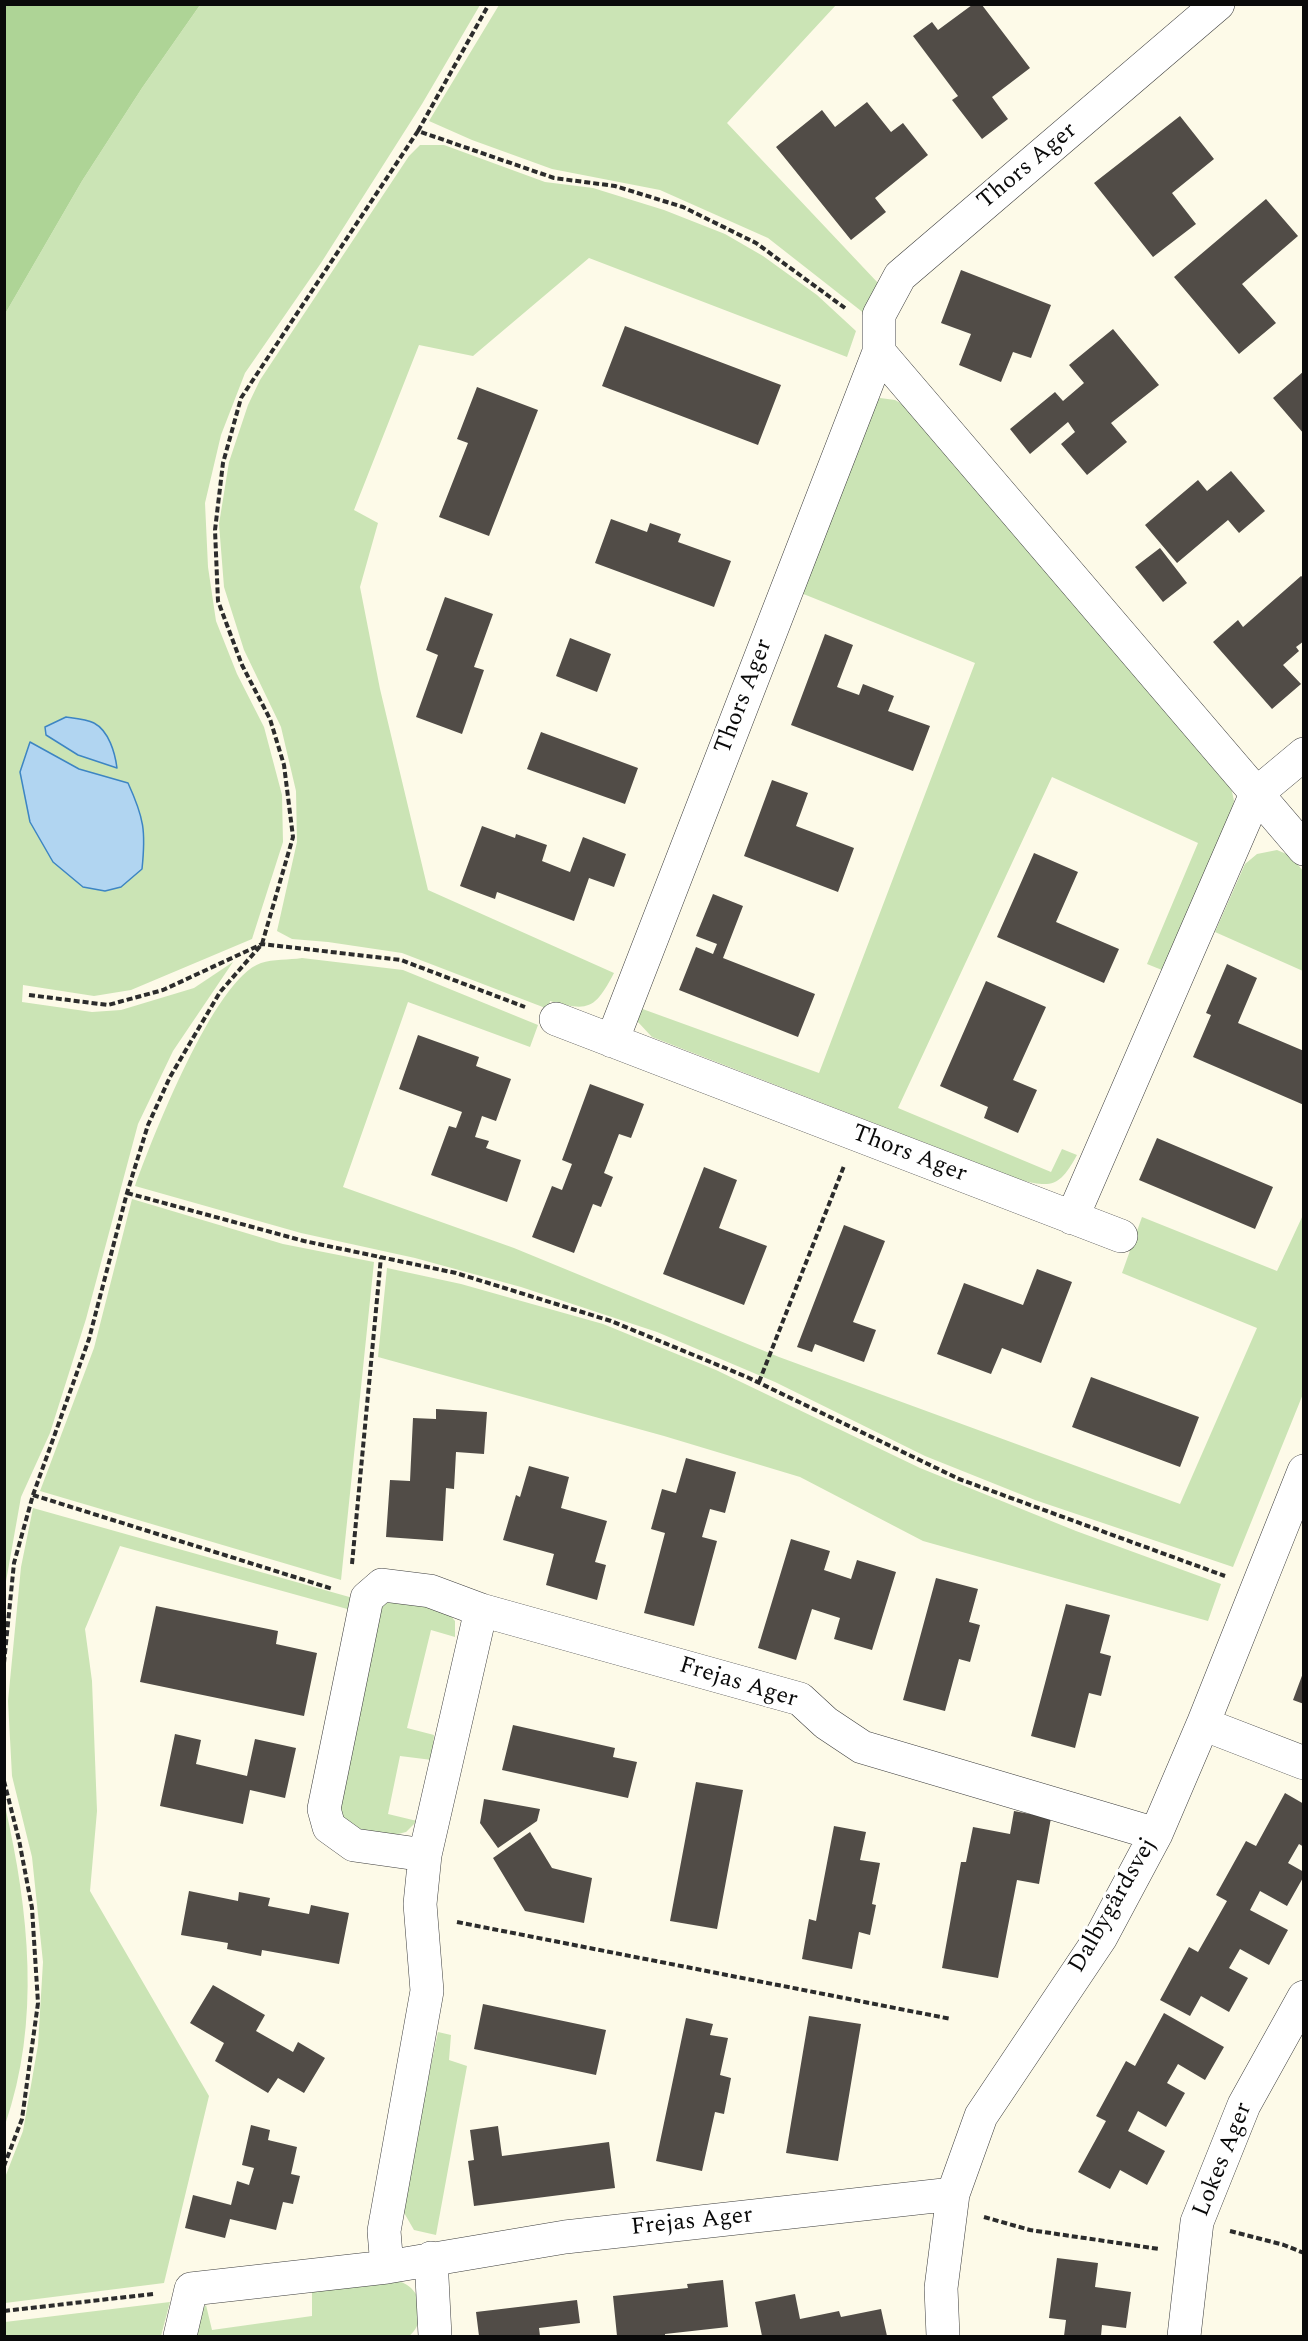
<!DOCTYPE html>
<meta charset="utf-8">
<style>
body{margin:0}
#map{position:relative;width:1308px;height:2341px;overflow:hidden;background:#fdfae8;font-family:Spectral,serif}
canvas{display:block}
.frame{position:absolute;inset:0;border:6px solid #0a0a0a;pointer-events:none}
</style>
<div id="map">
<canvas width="1308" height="2341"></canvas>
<div class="frame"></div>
</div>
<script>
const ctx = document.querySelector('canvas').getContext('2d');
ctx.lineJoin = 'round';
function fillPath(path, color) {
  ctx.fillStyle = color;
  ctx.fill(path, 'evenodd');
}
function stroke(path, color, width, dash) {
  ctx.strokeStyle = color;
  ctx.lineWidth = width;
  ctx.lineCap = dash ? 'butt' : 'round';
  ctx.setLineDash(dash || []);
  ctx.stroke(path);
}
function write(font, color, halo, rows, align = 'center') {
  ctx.font = font + ' Spectral,serif';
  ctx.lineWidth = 6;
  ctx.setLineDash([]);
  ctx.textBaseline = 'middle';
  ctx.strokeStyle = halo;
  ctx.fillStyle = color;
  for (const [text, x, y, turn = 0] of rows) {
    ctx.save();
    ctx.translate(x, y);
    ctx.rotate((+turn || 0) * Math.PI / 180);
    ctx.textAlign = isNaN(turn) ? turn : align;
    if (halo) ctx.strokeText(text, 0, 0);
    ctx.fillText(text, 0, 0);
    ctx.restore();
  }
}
fillPath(new Path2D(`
 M200,5h280l-58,99 -101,159 -76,110 -24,62 -16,68 3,64 8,54 21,53 27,53 18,68 1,47 -31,97 -121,51 -37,6 -71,-11 -1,17 70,10 29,-2 73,-22 39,-26 -60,89 -35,73 -52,195 -36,114 -29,64 -16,90v-1273l77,-133 60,-93z
 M499,5h337l-109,118 151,160 -13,31 -97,-76 -108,-48 -108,-21 -80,-29 -43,-19z
 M420,145h24l101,37 48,6 71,22 61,24 38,22 54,39 39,36 -9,26 -258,-99 -116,98 -54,-11 -65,165 24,13 -18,64 20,102 48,201 186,83c-19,36 -25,39 -64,28l-2,8 -146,-56 -74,-11 -36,-3 -15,-8 20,-89 -1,-51 -15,-64 -37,-77 -20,-63 -5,-63 10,-62 19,-57 12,-25 149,-224z
 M880,398l15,2 20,11 315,371 4,19 -4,20 -68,149 -15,-6 51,-121 -146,-66 -154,331 153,64 11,-23 15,6c-16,29 -23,34 -56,25l-369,-143 -15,-16v-14l182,66 156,-410 -179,-72 69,-183z
 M1277,850l14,6 12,15v100l-88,-39 30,-68 12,-10z
 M302,958l101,12 135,55 -8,22 -122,-45 -65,185 171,61 265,109 401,147 77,-176 -135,-55 20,-56 135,54 26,-56v179l-70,173 -198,-67 -110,-44 -150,-74 -118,-50 -136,-45 -106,-29 -114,-25 -166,-47c17,-47 79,-207 126,-223 12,-4 28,-3 41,-5z
 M132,1199l151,45 91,18 -33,318 -301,-89 54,-143z
 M387,1268l74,16 142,40 113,46 204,98 156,63 145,53 -13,37 -285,-80 -123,-64 -136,-41 -286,-79z
 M33,1508l320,90 -2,12 -231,-64 -35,83 7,52 5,130 -7,80 119,205 -45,187 -159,20 -1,-123 19,-49 15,-86 5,-83 -11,-105 -20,-81 -4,-75 13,-134z
 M402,1598l47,16 6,7v16l-24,-7 -24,98 27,7 -2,25 -32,-4 -12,58 29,7 -11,11 -24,6 -24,-7 -18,-14 -4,-21 37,-175 11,-17z
 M5,1806c24,105 36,216 0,319z
 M438,2032l13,3 -2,25 18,6 -31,169 -22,-5 -11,-19v-14z
 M389,2277c6,3 17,6 22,11 13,12 12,38 -2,48h-220l11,-24 6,-7 6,25 100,-14v-29z
 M170,2302l-9,34h-156v-14z`), '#cbe4b5');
fillPath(new Path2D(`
 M5,4l195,1 -58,83 -60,93 -77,133z`), '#aed496');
const water = new Path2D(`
 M66,717c8,1 21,2 28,6 15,8 21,30 23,45l-39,-13 -32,-20 -1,-8z
 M30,742l49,27 49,14c16,35 18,48 14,86l-21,18 -16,4 -22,-4 -30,-25 -23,-40 -10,-50z`);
fillPath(water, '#b1d5f1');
stroke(water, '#3d85c3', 1.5);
fillPath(new Path2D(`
 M972,5h10l48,63 -38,29 16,22 -26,20 -30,-39 6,-4 -45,-60 19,-14 6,8z
 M867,102l24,30 12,-9 25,32 -53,43 11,14 -35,28 -75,-93 46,-37 13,17z
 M1180,116l34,43 -42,34 24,31 -43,33 -59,-74z
 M1266,199l32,37 -56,48 34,39 -37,31 -65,-77z
 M961,270l90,35 -20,53 -18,-6 -12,30 -42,-17 12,-31 -30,-11z
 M625,326l156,59 -23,60 -156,-59z
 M1113,329l46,56 -48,38 16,19 -40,33 -26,-31 14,-12 -7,-10 -38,32 -20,-25 45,-37 8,9 21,-18 -15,-18z
 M1304,371v63l-31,-36z
 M477,387l61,23 -49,126 -50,-19 29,-74 -11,-4z
 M1231,471l34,40 -26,22 -11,-13 -51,43 -32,-38 53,-45 9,11z
 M611,519l36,13 3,-9 31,11 -3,8 53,19 -17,46 -119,-44z
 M1160,548l27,35 -24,19 -28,-35z
 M1301,576l3,2v63l-8,6 3,4 -16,14 18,19 -29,25 -59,-67 25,-22 5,7z
 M445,597l48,17 -19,53 10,3 -22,64 -46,-17 22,-62 -12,-5z
 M825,634l28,11 -16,42 22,8 4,-11 31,12 -6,15 42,15 -17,45 -122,-46z
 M570,638l41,16 -14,38 -41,-16z
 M541,732l97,36 -13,36 -98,-35z
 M772,780l36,13 -12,33 58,22 -16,44 -94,-36z
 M482,826l33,12 1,-4 31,11 -5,16 28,11 13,-35 43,17 -12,33 -25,-9 -15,43 -77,-29 -2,7 -35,-13z
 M1034,853l44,19 -22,50 63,27 -15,34 -107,-46z
 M713,894l30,12 -20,52 92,36 -17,43 -119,-47 17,-43 17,7 4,-10 -21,-8z
 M1227,964l30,14 -19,45 66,28v54l-111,-48 18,-42 -5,-2z
 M986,981l60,26 -33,73 24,10 -19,43 -34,-15 4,-11 -48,-21z
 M418,1035l61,22 -3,9 35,13 -15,42 -14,-5 -7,21 14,4 -3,7 35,12 -14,42 -76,-27 18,-49 7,2 6,-16 -63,-23z
 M590,1084l54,20 -13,34 -12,-4 -15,39 9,4 -12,30 -8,-3 -19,49 -42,-16 20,-51 10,4 10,-26 -10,-4z
 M1157,1138l116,49 -18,42 -116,-49z
 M704,1167l33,13 -18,48 48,18 -23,59 -81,-31z
 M844,1225l41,16 -32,81 23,8 -12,32 -49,-18 -3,8 -15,-5z
 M1037,1269l35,13 -31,81 -39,-15 -11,26 -54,-20 27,-71 59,22z
 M1091,1377l108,40 -19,50 -108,-40z
 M436,1409l51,3 -3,42 -28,-2 -2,37 -8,-1 -3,53 -57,-4 4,-57 20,1 3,-63 23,1z
 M686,1458l50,14 -11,41 -15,-4 -8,28 15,4 -23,85 -50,-13 21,-80 -14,-4 11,-40 14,4z
 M529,1466l40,11 -8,31 46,13 -12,41 11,3 -9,35 -51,-15 8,-31 -51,-14 13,-45 4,2z
 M791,1539l39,12 -6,19 27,9 6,-19 39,12 -24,78 -38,-11 6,-21 -28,-9 -16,51 -38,-12z
 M936,1578l42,11 -9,33 11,3 -10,37 -11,-3 -14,52 -42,-11z
 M1066,1604l44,11 -10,38 11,3 -10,40 -12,-3 -14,55 -44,-12z
 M156,1606l122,25 -2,13 41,9 -13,63 -164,-34z
 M1303,1673h1v31l-11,-4z
 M513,1725l102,23 -2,9 24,5 -9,36 -126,-28z
 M175,1734l26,6 -5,24 51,12 8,-37 41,9 -11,50 -35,-8 -7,34 -83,-18z
 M696,1782l47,8 -26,139 -47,-8z
 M1285,1793l19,11v43l-5,-3 -11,19 16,9v4l-17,30 -27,-15 -10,19 38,20 -19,35 -29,-16 -11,19 19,10 -19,34 -28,-16 -11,20 -30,-16 29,-53 9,5 29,-51 -11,-6 30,-54 10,5z
 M484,1799l56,10 -3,12 -39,27 -18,-25z
 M1014,1811l37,7 -12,66 -22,-4 -19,98 -56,-10 19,-106h5l7,-35 37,7z
 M834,1826l32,6 -6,28 20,3 -8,41 4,1 -6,30 -11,-3 -7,37 -50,-10 7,-40 7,2z
 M530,1832l22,36 40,10 -8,45 -59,-12 -32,-53z
 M189,1891l49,10 1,-9 31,6 -2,8 41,8 2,-9 38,8 -10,51 -77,-14 -1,6 -34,-7 1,-6 -47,-8z
 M213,1985l52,30 -9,16 37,21 5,-10 27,16 -21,35 -26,-15 -10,15 -53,-32 9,-18 -34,-20z
 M483,2004l123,26 -10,45 -122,-26z
 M1164,2013l60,34 -19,33 -27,-16 -11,19 18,10 -19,34 -28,-16 -10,20 37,20 -18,34 -27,-15 -10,19 -32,-17 28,-51 -10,-5 30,-55 9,5z
 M809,2016l52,8 -23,137 -52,-8z
 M686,2018l27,6 -3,11 18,3 -8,37 11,3 -7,36 -9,-2 -13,59 -46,-10z
 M251,2125l19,5 -2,10 29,7 -6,27 9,2 -7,28 -10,-2 -7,28 -46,-11 -5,19 -40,-10 8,-33 38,10 6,-24 12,4 5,-17 -12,-3z
 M498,2126l4,30 107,-14 6,46 -141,18 -6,-45 6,-1 -4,-30z
 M1057,2258l41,5 -3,24 36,5 -5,36 -24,-3 -1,11h-37l2,-16 -17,-2z
 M723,2280l5,47 -63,7v2h-48l-4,-40 75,-8 -1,-4z
 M795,2294l5,25 39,-8 2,6 40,-8 6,27h-125l-7,-34z
 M577,2300l3,23 -41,5 1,8h-61l-3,-24z`), '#514c47');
const minor = new Path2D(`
 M879,352l425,497
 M556,1019l565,217
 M612,1041l267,-689v-37l21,-39 318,-272
 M1072,1218l184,-424 48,-40
 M1203,1724l101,39
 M425,1855l-71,-10 -25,-18 -5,-18 43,-211 15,-13 48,6 51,19 319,89 26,24 36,24 294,87
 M431,2258l4,78
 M387,2267l-3,-36 43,-240 -7,-87 5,-49 56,-245
 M180,2336l11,-47 196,-22 178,-30 388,-43
 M943,2336l-2,-48 12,-94 28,-78 120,-179 55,-103 47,-110 101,-253
 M1184,2336l13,-114 47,-117 60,-108`);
stroke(minor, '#3d3d3d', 34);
stroke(new Path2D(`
 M418,131l71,-127
 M29,995l79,10 55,-15 99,-46 139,16 124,47
 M127,1193l177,48 152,32 155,48 136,56 212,102 266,97
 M759,1382l85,-216
 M33,1495l300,94
 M352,1564l29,-307
 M4,1663l10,-100 19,-68 56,-156 38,-146 21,-68 22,-48 50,-85 42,-48 31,-107 -9,-72 -14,-46 -28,-54 -24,-64 -3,-71 8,-67 18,-65 177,-267 136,47 61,8 68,21 73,36 89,65
 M4,1781l15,59 13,68 6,95 -16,116 -18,47
 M457,1922l494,97
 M984,2217l46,13 129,19
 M1230,2231l54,14 20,8
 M4,2311l149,-17`), '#2c2c2c', 4, [6, 3]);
stroke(minor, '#fff', 33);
write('24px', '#0a0a0a', '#fff', [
 ["Thors Ager",1028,167,-40],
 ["Thors Ager",745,697,-69],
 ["Thors Ager",909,1155,21],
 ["Frejas Ager",738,1684,17],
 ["Dalbygårdsvej",1114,1906,-60],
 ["Lokes Ager",1224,2160,-68],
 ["Frejas Ager",692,2223,-6]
]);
</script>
